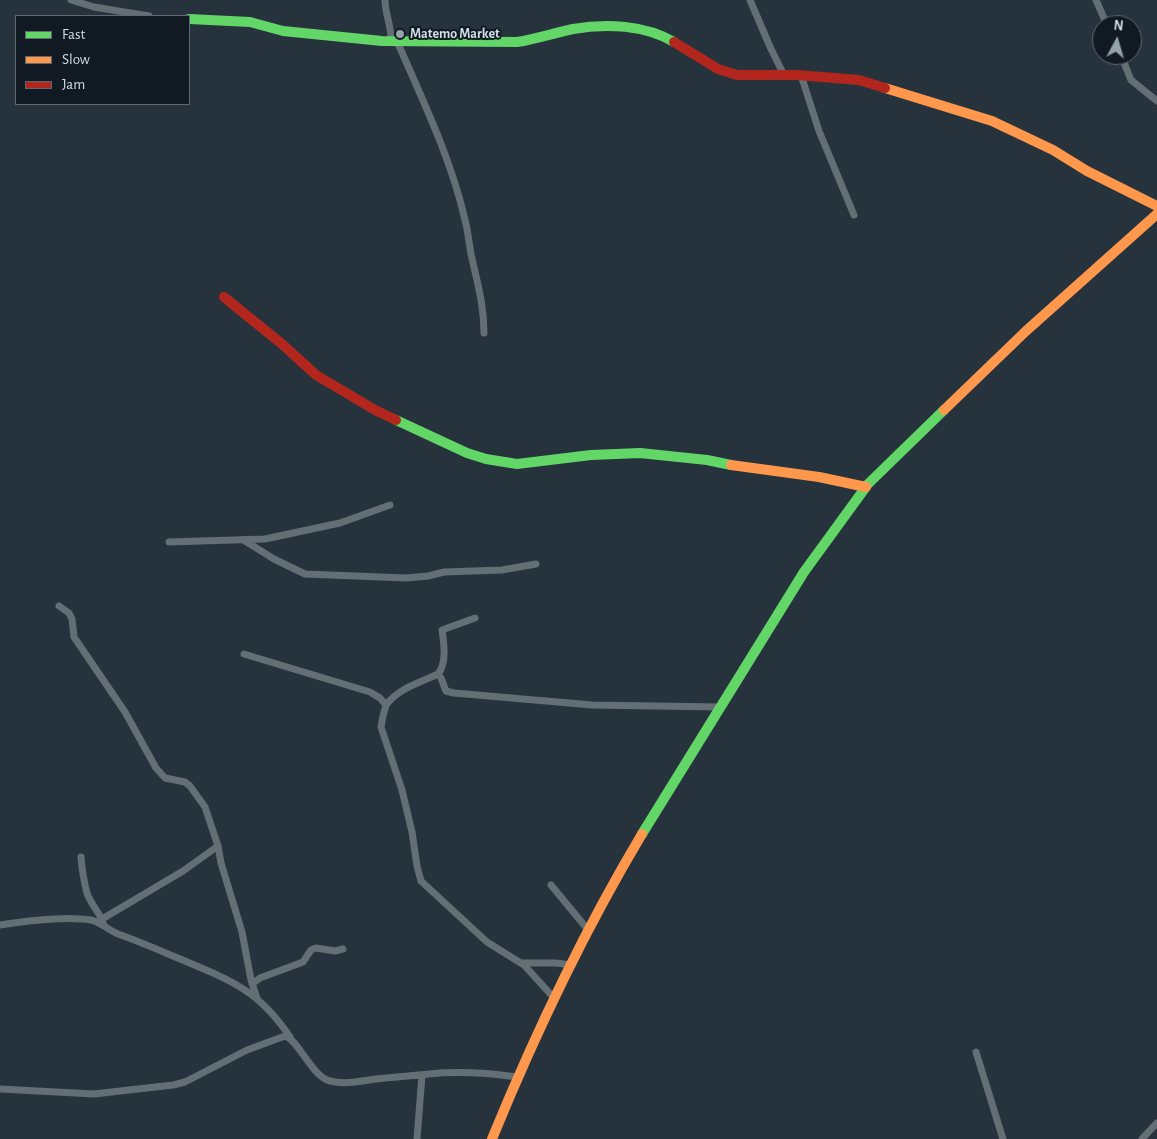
<!DOCTYPE html>
<style>
body{margin:0}
#map{position:relative;width:1157px;height:1139px;overflow:hidden;background:#26333c;font-family:"Alegreya Sans",sans-serif}
canvas{display:block}
.legend{position:absolute;left:15px;top:15px;width:175px;height:90px;box-sizing:border-box;background:#111a22;border:1px solid #5d6871;margin:0;padding:6px 9px;list-style:none;font-size:15px;color:#d0dde7}
.legend li{display:flex;align-items:center;gap:10px;height:25px}
.legend b{width:25px;border:1px solid #5d6871}
.north{position:absolute;left:1092px;top:15px;width:50px;height:50px;box-sizing:border-box;background:#111a22;border:1px solid #5d6871;border-radius:50%;rotate:6deg;font-size:14px;font-weight:700;line-height:20px;text-align:center;color:#d0dde7}
.north::after{content:'';display:block;margin:auto;width:18px;height:22px;background:#94a2ab;clip-path:polygon(50% 0,100% 100%,50% 72%,0 100%)}
</style>
<div id="map">
<canvas width="1157" height="1139"></canvas>
<ul class="legend">
<li><b style="height:6px;background:#63d668"></b>Fast</li>
<li><b style="height:6px;background:#ff974d"></b>Slow</li>
<li><b style="height:6px;background:#b3261e"></b>Jam</li>
</ul>
<div class="north">N</div>
</div>
<script>
const ctx = document.querySelector('canvas').getContext('2d');
ctx.lineJoin = 'round';
function stroke(path, color, width, dash) {
  ctx.strokeStyle = color;
  ctx.lineWidth = width;
  ctx.lineCap = dash ? 'butt' : 'round';
  ctx.setLineDash(dash || []);
  ctx.stroke(path);
}
function write(font, color, halo, rows, align = 'center') {
  ctx.font = font + ' "Alegreya Sans",sans-serif';
  ctx.lineWidth = 4;
  ctx.setLineDash([]);
  ctx.textBaseline = 'middle';
  ctx.strokeStyle = halo;
  ctx.fillStyle = color;
  for (const [text, x, y, turn = 0] of rows) {
    ctx.save();
    ctx.translate(x, y);
    ctx.rotate((+turn || 0) * Math.PI / 180);
    ctx.textAlign = isNaN(turn) ? turn : align;
    if (halo) ctx.strokeText(text, 0, 0);
    ctx.fillText(text, 0, 0);
    ctx.restore();
  }
}
stroke(new Path2D(`
 M71,0l23,7 55,9
 M385,0c0,14 7,28 6,41
 M750,0l21,49 13,26
 M1096,0l11,25
 M397,41c25,58 54,117 68,179 3,11 4,23 6,34 6,28 13,50 13,79
 M1121,55l10,25 26,21
 M801,75l18,56 35,84
 M245,541l29,18 31,15 101,4 22,-2 16,-4 58,-2 34,-6
 M169,542l96,-3 75,-16 50,-18
 M59,606l10,7 3,6 2,18 51,75 31,56 9,10 20,4 5,4 15,21 13,39 3,17 21,69 9,48 6,18
 M244,654l126,38 10,6 6,7 -3,11 -2,11 21,63 10,42 5,34 4,15 66,61 37,23 30,33
 M438,674c9,-11 6,-30 4,-44l33,-12
 M386,705c13,-17 33,-22 52,-31l3,4 5,13 8,2 138,12 128,2
 M81,857c1,13 3,25 6,36 3,10 12,19 16,29
 M551,885l38,46
 M97,922l86,-51 35,-25
 M0,925c25,-4 66,-9 91,-5 10,2 17,10 27,14 23,8 45,18 67,27 48,20 75,31 105,76
 M521,963h35l15,2
 M252,984l8,-6 43,-16 8,-12 5,-2 19,3 8,-2
 M976,1052l27,87
 M0,1089l94,5 79,-9 12,-3 62,-32 38,-14c13,3 27,41 45,45 15,4 31,0 46,-2 18,-2 35,-3 53,-5 29,-3 59,-1 88,3
 M417,1139l5,-64
 M1142,1139l15,-16`), '#646e75', 7);
stroke(new Path2D(`
 M189,19l61,3 33,9 99,10 135,1c19,-3 37,-9 56,-13 33,-6 72,-4 101,13
 M396,420l71,33 19,6 31,5 74,-9 49,-2 67,7 24,5
 M642,834l162,-262 64,-88 76,-74`), '#63d668', 10);
stroke(new Path2D(`
 M885,88l107,33 61,29 34,21 70,35
 M944,410l82,-79 131,-117
 M731,465l88,12 47,10
 M492,1139c43,-105 92,-208 150,-305`), '#ff974d', 10);
stroke(new Path2D(`
 M674,42l44,27 19,6h60l62,5 26,8
 M224,297l58,47 34,31 59,35 21,10`), '#b3261e', 10);
for (const [x, y, r, color] of [
 [400,34,5,"#94a2ab"]
]) {
  const dot = new Path2D();
  dot.arc(x, y, r, 0, 2 * Math.PI);
  ctx.fillStyle = color;
  ctx.fill(dot);
  stroke(dot, '#111a22', 2);
}
write('bold 14px', '#d0dde7', '#111a22', [
 ["Matemo Market",410,34]
], 'left');
</script>
